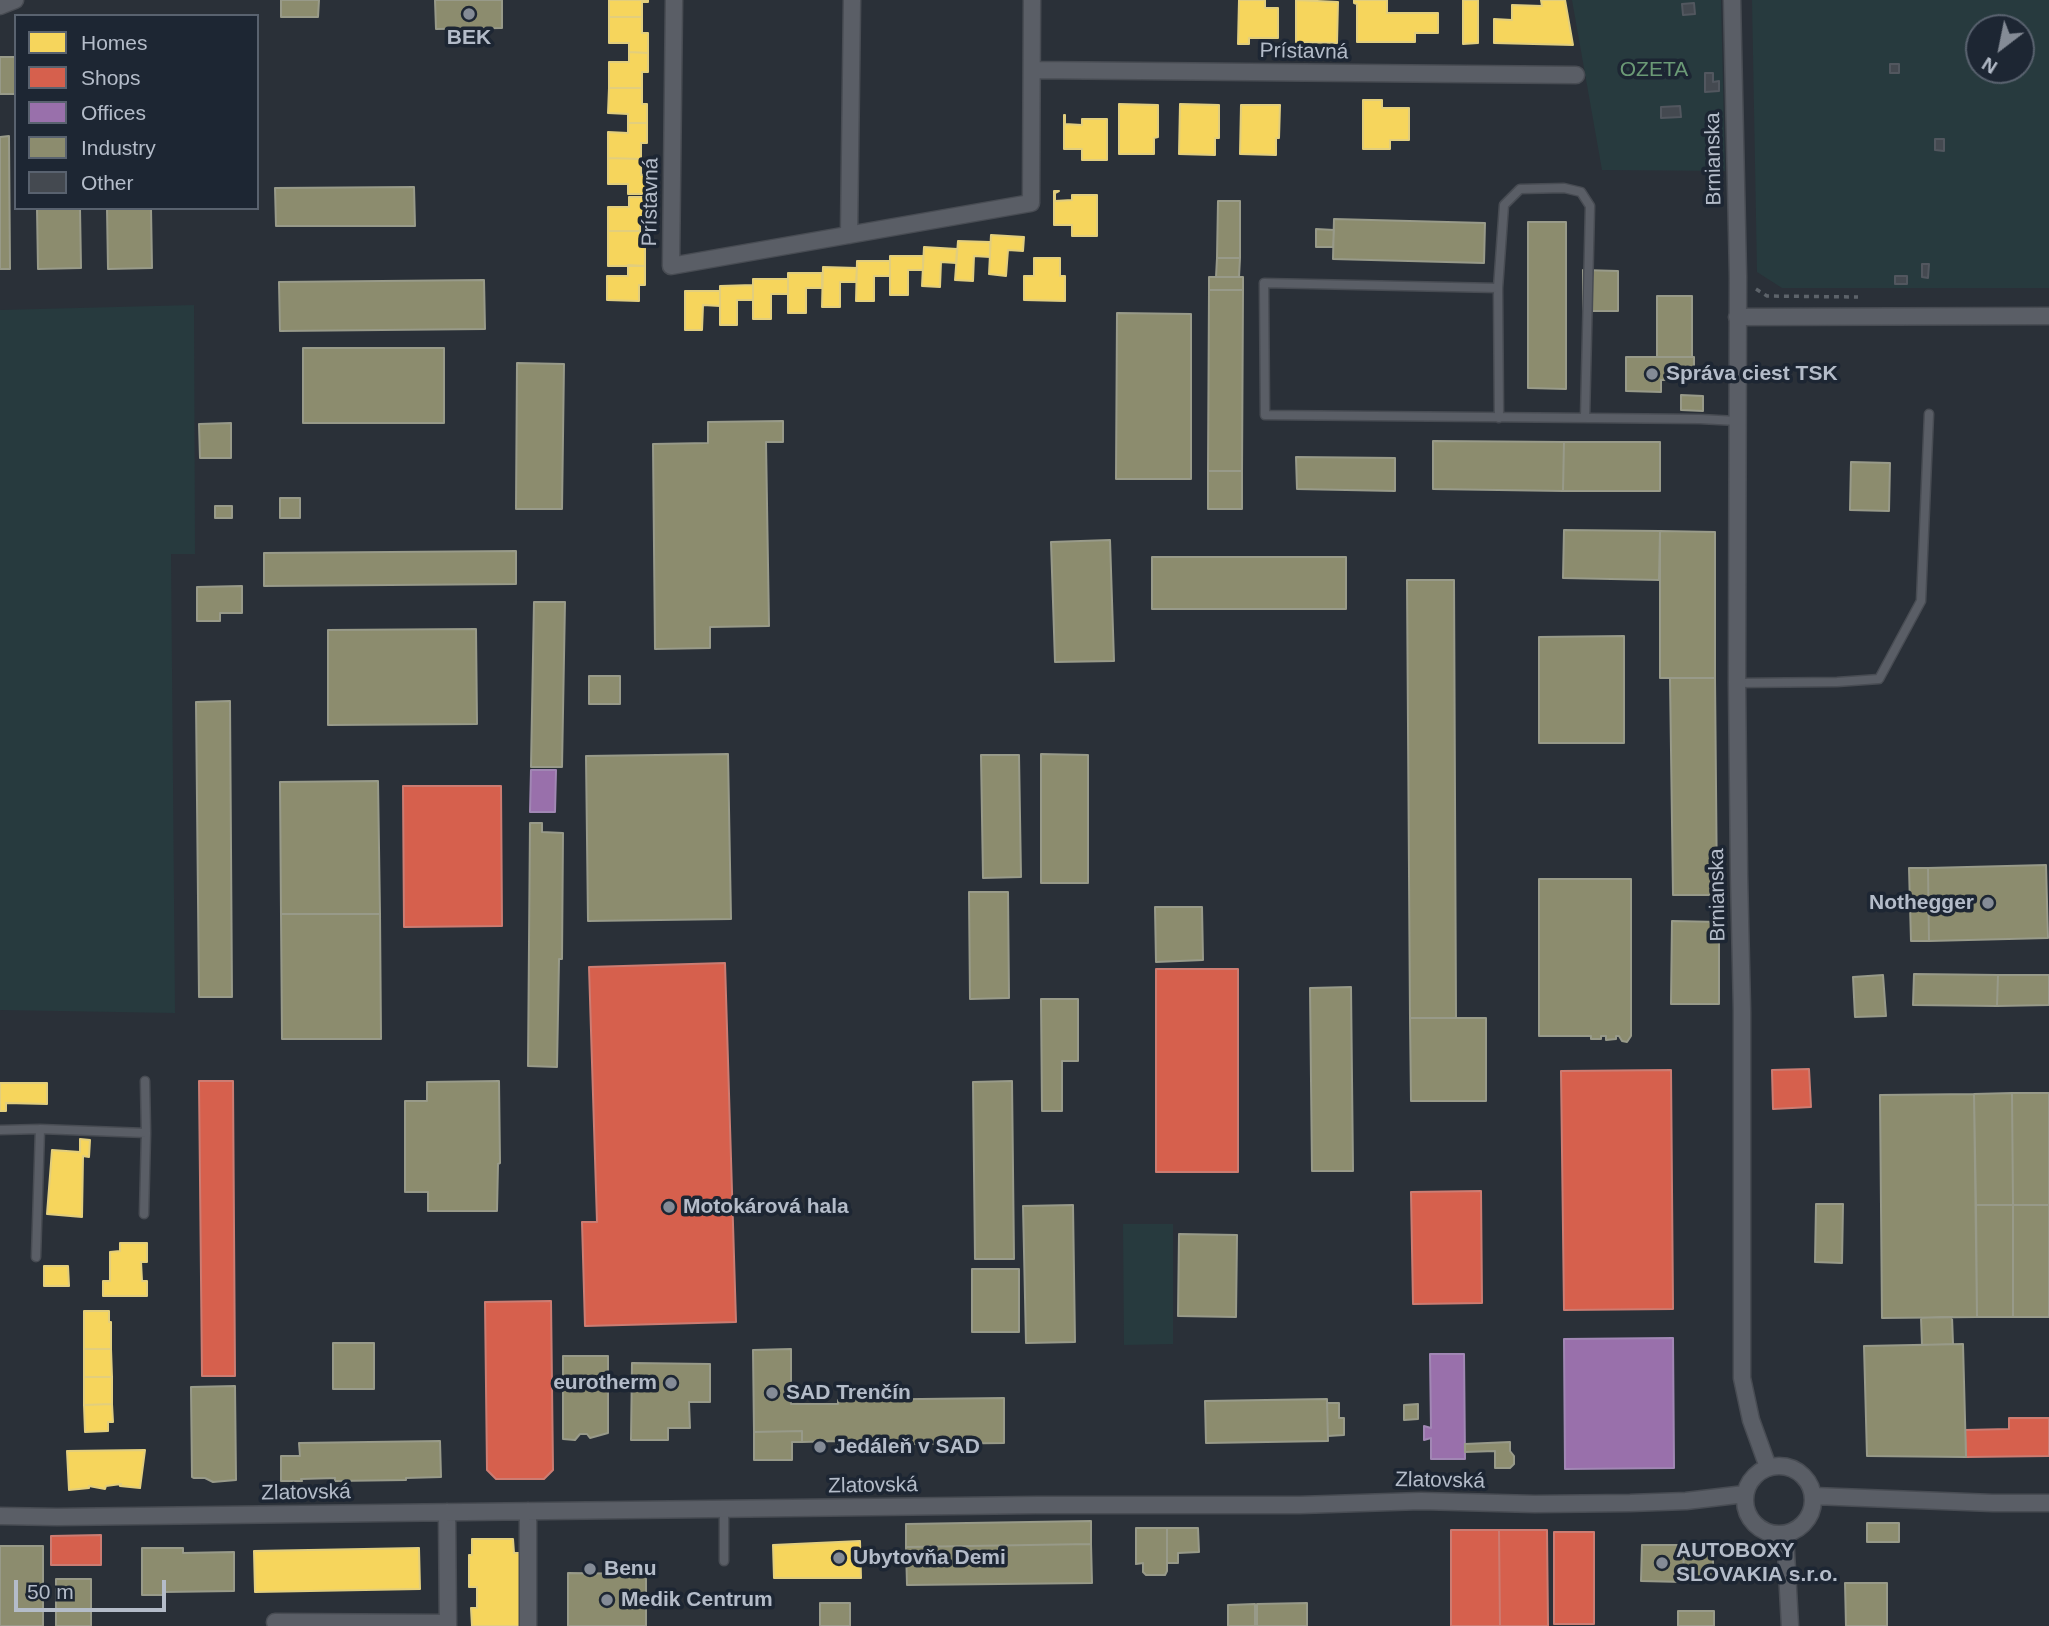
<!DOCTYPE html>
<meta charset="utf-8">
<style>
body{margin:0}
#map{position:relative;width:2049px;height:1626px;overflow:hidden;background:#2a3038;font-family:Arial,sans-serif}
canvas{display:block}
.legend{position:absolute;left:14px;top:14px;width:245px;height:196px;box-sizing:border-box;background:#1d2633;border:2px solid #59626f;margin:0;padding:9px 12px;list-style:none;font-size:21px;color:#b4bcc9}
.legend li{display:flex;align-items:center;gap:14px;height:35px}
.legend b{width:35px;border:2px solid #59626f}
.north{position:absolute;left:1965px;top:14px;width:70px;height:70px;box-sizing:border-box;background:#1d2633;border:2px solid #59626f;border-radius:50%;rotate:212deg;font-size:19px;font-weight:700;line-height:28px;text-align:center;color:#b4bcc9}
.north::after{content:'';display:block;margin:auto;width:24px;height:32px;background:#848b96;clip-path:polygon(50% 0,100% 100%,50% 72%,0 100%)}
.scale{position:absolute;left:14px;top:1580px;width:152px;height:32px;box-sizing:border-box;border:4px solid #b4bcc9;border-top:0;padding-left:9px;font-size:21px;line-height:24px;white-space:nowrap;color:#b4bcc9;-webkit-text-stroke:5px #1d2633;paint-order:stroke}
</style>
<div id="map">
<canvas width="2049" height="1626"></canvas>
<ul class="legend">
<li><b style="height:19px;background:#f6d55c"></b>Homes</li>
<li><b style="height:19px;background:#d6604d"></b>Shops</li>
<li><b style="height:19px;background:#9970ab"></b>Offices</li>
<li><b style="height:19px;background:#8c8c6e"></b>Industry</li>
<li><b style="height:19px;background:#444950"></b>Other</li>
</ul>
<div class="north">N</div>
<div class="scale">50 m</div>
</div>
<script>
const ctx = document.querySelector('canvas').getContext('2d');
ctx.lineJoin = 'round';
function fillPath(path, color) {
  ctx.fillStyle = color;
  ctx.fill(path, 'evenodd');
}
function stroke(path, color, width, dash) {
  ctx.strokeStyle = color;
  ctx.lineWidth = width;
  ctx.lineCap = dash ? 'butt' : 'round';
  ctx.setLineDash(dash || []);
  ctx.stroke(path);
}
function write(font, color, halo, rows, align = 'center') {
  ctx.font = font + ' Arial,sans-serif';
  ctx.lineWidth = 7;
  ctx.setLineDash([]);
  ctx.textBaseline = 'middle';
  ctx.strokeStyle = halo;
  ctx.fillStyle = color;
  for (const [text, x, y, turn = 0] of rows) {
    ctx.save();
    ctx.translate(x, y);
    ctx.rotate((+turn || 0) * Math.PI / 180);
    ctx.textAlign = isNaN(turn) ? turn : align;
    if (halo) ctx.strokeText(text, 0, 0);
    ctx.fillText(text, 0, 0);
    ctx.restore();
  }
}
fillPath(new Path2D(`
 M1572,0h149l4,171 -123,-1z
 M1752,0h297v288h-267l-25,-16zM1979,28h42v42h-42z
 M194,305l1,249h-24l4,459 -175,-3v-700z
 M1123,1224h50v120l-49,1z`), '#273a3e');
const homes = new Path2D(`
 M609,0h39v2h-6v15h-33z
 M1239,0h26v8h13v30h-29v6h-11z
 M1296,0l42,2 -1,41 -41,-1z
 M1354,0h33v13h51v20h-23v9h-58v-38l-3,-1z
 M1463,0h15v43l-15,1z
 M1541,0h24l8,45 -79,-2v-24l18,1v-15l30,1z
 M609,17h33v16h6v20l-19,-1v-9h-20z
 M629,52l19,1v19h-6v16h-33v-26h20z
 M609,88h33v16h5v19h-19v-9l-20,-1z
 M1363,100h19v8h27v32h-19v9h-27z
 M1119,104l39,1v32l-4,1v16h-35z
 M1180,104l39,1v33h-4v17l-36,-1z
 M1241,105h39l-1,33h-3v17l-36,-1z
 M1064,115h1v9l17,1v-6h25v41h-25v-11h-18z
 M628,123h19v20h-6v16l-33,-1v-26l20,1z
 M608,158l33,1v16l6,-1v20h-19v-10h-20z
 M1054,191h5l-4,2v8l17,-1v-5h25v41h-25v-11h-18z
 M629,197h17v19h-6v15h-32v-24h21z
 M608,231h32v16h5v19h-37z
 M991,235l33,2 -1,14 -15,-1 -2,26 -17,-2z
 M958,241l32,1v15l-16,-1 -1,25 -18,-1z
 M924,247l33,2 -1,14 -15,-1 -1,25 -18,-1z
 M890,256h33v14h-15v25h-18z
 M1034,258h26v18h5v25l-41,-1v-24h10z
 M857,261h33v15h-16v25h-18z
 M628,265l17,1v19h-6v16l-32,-1v-24h21z
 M823,267l34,1 -1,14h-16v25h-18z
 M788,273h34v15h-16v25h-18z
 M753,279h35v15h-17v25h-18z
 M753,285v15h-16v25h-17v-39z
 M685,291h35v15l-17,-1 -1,25h-17z
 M0,1083h47v21l-41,-1v8h-6z
 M80,1139l10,1 -1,17 -6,-1 -1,61 -35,-3 5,-64 28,2z
 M120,1243h27v19h-6l1,19h5v15h-44v-15h7v-29l10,-1z
 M44,1266h24l1,20h-25z
 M84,1311h25v11h2v27h-27z
 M84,1349h27l1,28h-28z
 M84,1377h28v27l-28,1z
 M112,1404l1,18h-5v9l-23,1 -1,-27z
 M145,1450l-5,38 -20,-2 1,-2 -15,2 -1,3 -16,-3v2l-20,2 -2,-39z
 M472,1539h41l1,14h6v73h-48l-1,-18h6v-21h-8v-32h3z
 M860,1541l1,37h-87l-1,-33z
 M419,1548l1,41 -165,3 -1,-41z`);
fillPath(homes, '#f6d55c');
stroke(homes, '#e2ce7d', 2);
const shops = new Path2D(`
 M403,786h98l1,140 -98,1z
 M725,963l11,359 -151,4 -3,-104h15l-8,-255z
 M1156,969h82v203h-82z
 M1809,1069l2,38 -38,2 -1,-39z
 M1671,1070l2,239 -109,1 -3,-239z
 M199,1081h34l2,295h-33z
 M1481,1191l1,112 -69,1 -2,-112z
 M551,1301l2,169 -9,9h-48l-9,-9 -2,-168z
 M2009,1418h40v38l-83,1 -1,-27 44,-1z
 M1451,1530h48l1,96h-49z
 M1499,1530h48l1,96h-48z
 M1554,1532h40v92h-40z
 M101,1535v30h-50v-29z`);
fillPath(shops, '#d6604d');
stroke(shops, '#cc7c72', 2);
const offices = new Path2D(`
 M531,770h25l-1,42h-25z
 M1673,1338l1,130 -109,1 -1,-130z
 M1430,1354h34l1,105h-34v-21l-7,2v-14l7,2z`);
fillPath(offices, '#9970ab');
stroke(offices, '#a187b4', 2);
const industry = new Path2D(`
 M281,0h38l-1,17h-37z
 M435,0h67v28l-66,1z
 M0,57h16v37h-16z
 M9,136l1,133h-10v-132z
 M414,187l1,39h-139l-1,-38z
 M1218,201h22v57h-23z
 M37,208h43l1,60 -43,1z
 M107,208h44l1,60 -44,1z
 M1334,219l151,4 -1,40 -151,-4z
 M1528,222h38v167l-38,-1z
 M1316,229l18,1 -1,17h-17z
 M1217,258h23l-1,19h-23z
 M1583,270l35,1v40h-35z
 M1209,277h34v13h-34z
 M484,280l1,49 -205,2 -1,-49z
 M1209,290h34l-1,181h-34z
 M1657,296h35v61h-35z
 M1117,313l74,1v165h-75z
 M303,348h141v75h-141z
 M1626,357h68v11h-16v12h-17v12l-35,-1z
 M517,363l47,1 -2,145h-46z
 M1681,395l22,1v15l-22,-1z
 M783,421v21h-17l3,184 -59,1v21l-55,1 -2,-205 55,-1v-21z
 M231,423v35h-31l-1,-34z
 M1433,441l131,1 -1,49 -130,-2z
 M1564,442h96v49h-97z
 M1296,457l99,1v33l-98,-2z
 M1851,462l39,1 -1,48 -39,-1z
 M1208,471h34v38h-34z
 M280,498h20v20h-20z
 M215,506h17v12h-17z
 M1564,530l96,1 -1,49 -96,-2z
 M1660,531l55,1v146h-55z
 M1110,540l4,121 -59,1 -4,-120z
 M516,551v33l-252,2v-33z
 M1152,557h194v52h-194z
 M1407,580h47l2,438h-46z
 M242,586v27h-22v8h-23v-34z
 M534,602h31l-3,165h-31z
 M476,629l1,95 -149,1v-95z
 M1624,636v107h-85v-106z
 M589,676h31v28h-31z
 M1670,678h45l2,217h-44z
 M230,701l2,296h-33l-3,-295z
 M728,754l3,165 -143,2 -2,-165z
 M1041,754l47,1v128h-47z
 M981,755h38l2,122 -38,1z
 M378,781l2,133h-99l-1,-132z
 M530,823h12v9l21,1 -1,126h-3l-2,108 -29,-1z
 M2046,865l2,73 -119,3 -1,-73z
 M1909,868h19l1,73h-18z
 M1539,879h92v157l-4,6 -5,-1 -3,-5h-3v3l-10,1v-4h-5v3h-10v-3h-52z
 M969,892h39l1,106 -39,1z
 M1155,907h47l1,53 -47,2z
 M281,914h99l1,125h-99z
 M1672,921l47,1v82h-48z
 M1914,974l84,1 -1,31 -84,-1z
 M1883,975l3,41 -31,1 -2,-40z
 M1998,975h51v30l-52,1z
 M1351,987l2,184h-41l-2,-183z
 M1041,999h37v62h-16v50h-20z
 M1410,1018h76v83h-75z
 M499,1081l1,82 -2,1 -1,47h-69v-19h-23v-91h22v-19z
 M1012,1081l2,178h-39l-2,-177z
 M2012,1093l1,112h-37l-2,-111z
 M2012,1093h37v112h-36z
 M1974,1094l3,223 -95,1 -2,-223z
 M1816,1204h27l-1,59 -27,-1z
 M1073,1205l2,137 -49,1 -3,-137z
 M1976,1205h37v112h-36z
 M2013,1205h36v112h-36z
 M1179,1234l58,1 -1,82 -58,-1z
 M972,1269h47v63h-47z
 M1952,1317l1,27 -31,1 -1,-27z
 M333,1343h41v46h-41z
 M1963,1344l3,113 -99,-1 -3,-110z
 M791,1349v55h47v-4l166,-2v45l-166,2v-4l-36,1v-11l-48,1 -1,-82z
 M563,1356h45v77l-18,5 -3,-4h-7l-5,6 -12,-1z
 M632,1363l78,1v38h-21l1,26h-22v12h-37z
 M235,1386l1,94 -23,2 -8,-4h-11l-2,-1 -1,-90z
 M1327,1399l1,42 -122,2 -1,-42z
 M1327,1403h12v15h5v17l-16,1z
 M1418,1404v15l-14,1v-15z
 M802,1431v11h-10v18h-38v-28z
 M440,1441l1,36 -35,1v2l-71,1v-3l-34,1 1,2h-21v-25h19l-1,-13z
 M1510,1442v9l4,5v8l-4,4h-15v-17l-30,1v-8z
 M1091,1521v23l-185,3v-23z
 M1867,1523h32v19h-32z
 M1136,1528h31v43l-2,4h-19l-3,-3v-9l-7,1z
 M1167,1528h31l1,24 -21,1v10h-11z
 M1091,1544l1,39 -185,2 -1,-38z
 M1642,1545h42l-1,37 -42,-1z
 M1684,1545h29v37h-30z
 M0,1546h43v80h-43z
 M142,1548h41v5l51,-1v39l-70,1v3h-22z
 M568,1573l78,1v52h-78z
 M56,1579h35v47h-35z
 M1845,1583h42v43h-41z
 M820,1603h30v23h-30z
 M1307,1603v23h-50v-22z
 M1255,1604v22h-27v-21z
 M1678,1611h36v15h-36z`);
fillPath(industry, '#8c8c6e');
stroke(industry, '#989a89', 2);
const building = new Path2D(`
 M1694,3l1,11 -12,1 -1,-11z
 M1890,64h9v9h-9z
 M1705,73h8v9l6,-1v10l-14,1z
 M1680,106l1,11 -20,1v-11z
 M1935,139h9v12l-9,-1z
 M1922,264h7l-1,14 -6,-1z
 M1895,276h12v8h-12z`);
fillPath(building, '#444950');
stroke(building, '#52575f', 2);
const service = new Path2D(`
 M1498,288l6,-83 16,-16 44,-1 17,4 9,14 -5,212
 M1499,418l-1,-130 -234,-5 1,132 435,4 37,2
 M1737,683l100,-1 42,-3 42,-78 8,-187
 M40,1129l106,4 -1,-52
 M0,1130l40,-1 -4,128
 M144,1214l2,-81
 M724,1509v52`);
const minor = new Path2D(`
 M674,0l-3,266 360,-63 1,-203
 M1732,0l6,276 -1,407 2,192 3,136v367l9,42 17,47
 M0,6l15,-6
 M1032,70l544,5
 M849,235l3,-235
 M1737,317l312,-1
 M1745 1500a34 34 0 1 1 68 0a34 34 0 1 1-68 0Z
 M1814,1496l179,7h56
 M447,1512l1,114
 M0,1516l57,1 979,-12h264l121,-4 114,3 95,-1 56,-2 59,-7
 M1785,1534l5,92
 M275,1622l173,1
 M528,1626v-115`);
stroke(service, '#484c53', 11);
stroke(minor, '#484c53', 19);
stroke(new Path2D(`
 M1756,289l11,7 91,1`), '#5d636a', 3.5, [5, 5]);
stroke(service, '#5a5e66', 8);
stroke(minor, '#5a5e66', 16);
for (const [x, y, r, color] of [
 [469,14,7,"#848b96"],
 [1652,374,7,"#848b96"],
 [1988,903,7,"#848b96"],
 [669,1207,7,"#848b96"],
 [671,1383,7,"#848b96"],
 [772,1393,7,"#848b96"],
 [820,1447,7,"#848b96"],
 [839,1558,7,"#848b96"],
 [1662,1563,7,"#848b96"],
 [590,1569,7,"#848b96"],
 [607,1600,7,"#848b96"]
]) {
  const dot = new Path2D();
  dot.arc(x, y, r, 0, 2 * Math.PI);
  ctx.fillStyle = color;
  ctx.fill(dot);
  stroke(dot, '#1d2633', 2.5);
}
write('bold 21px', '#b4bcc9', '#1d2633', [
 ["BEK",469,38,"center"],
 ["Správa ciest TSK",1666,374],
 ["Nothegger",1974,903,"right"],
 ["Motokárová hala",683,1207],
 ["eurotherm",657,1383,"right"],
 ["SAD Trenčín",786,1393],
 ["Jedáleň v SAD",834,1447],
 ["AUTOBOXY",1676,1551],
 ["SLOVAKIA s.r.o.",1676,1575],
 ["Ubytovňa Demi",853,1558],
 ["Benu",604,1569],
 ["Medik Centrum",621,1600]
], 'left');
write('21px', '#b4bcc9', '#1d2633', [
 ["Prístavná",1304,52,1],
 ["Brnianska",1714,159,-91],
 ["Prístavná",651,202,-89],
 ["Brnianska",1718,895,-91],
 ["Zlatovská",1440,1481,1],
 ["Zlatovská",873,1486,-1],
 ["Zlatovská",306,1493,-1]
]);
write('21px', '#6b9a76', '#1d2633', [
 ["OZETA",1654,70]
]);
</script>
